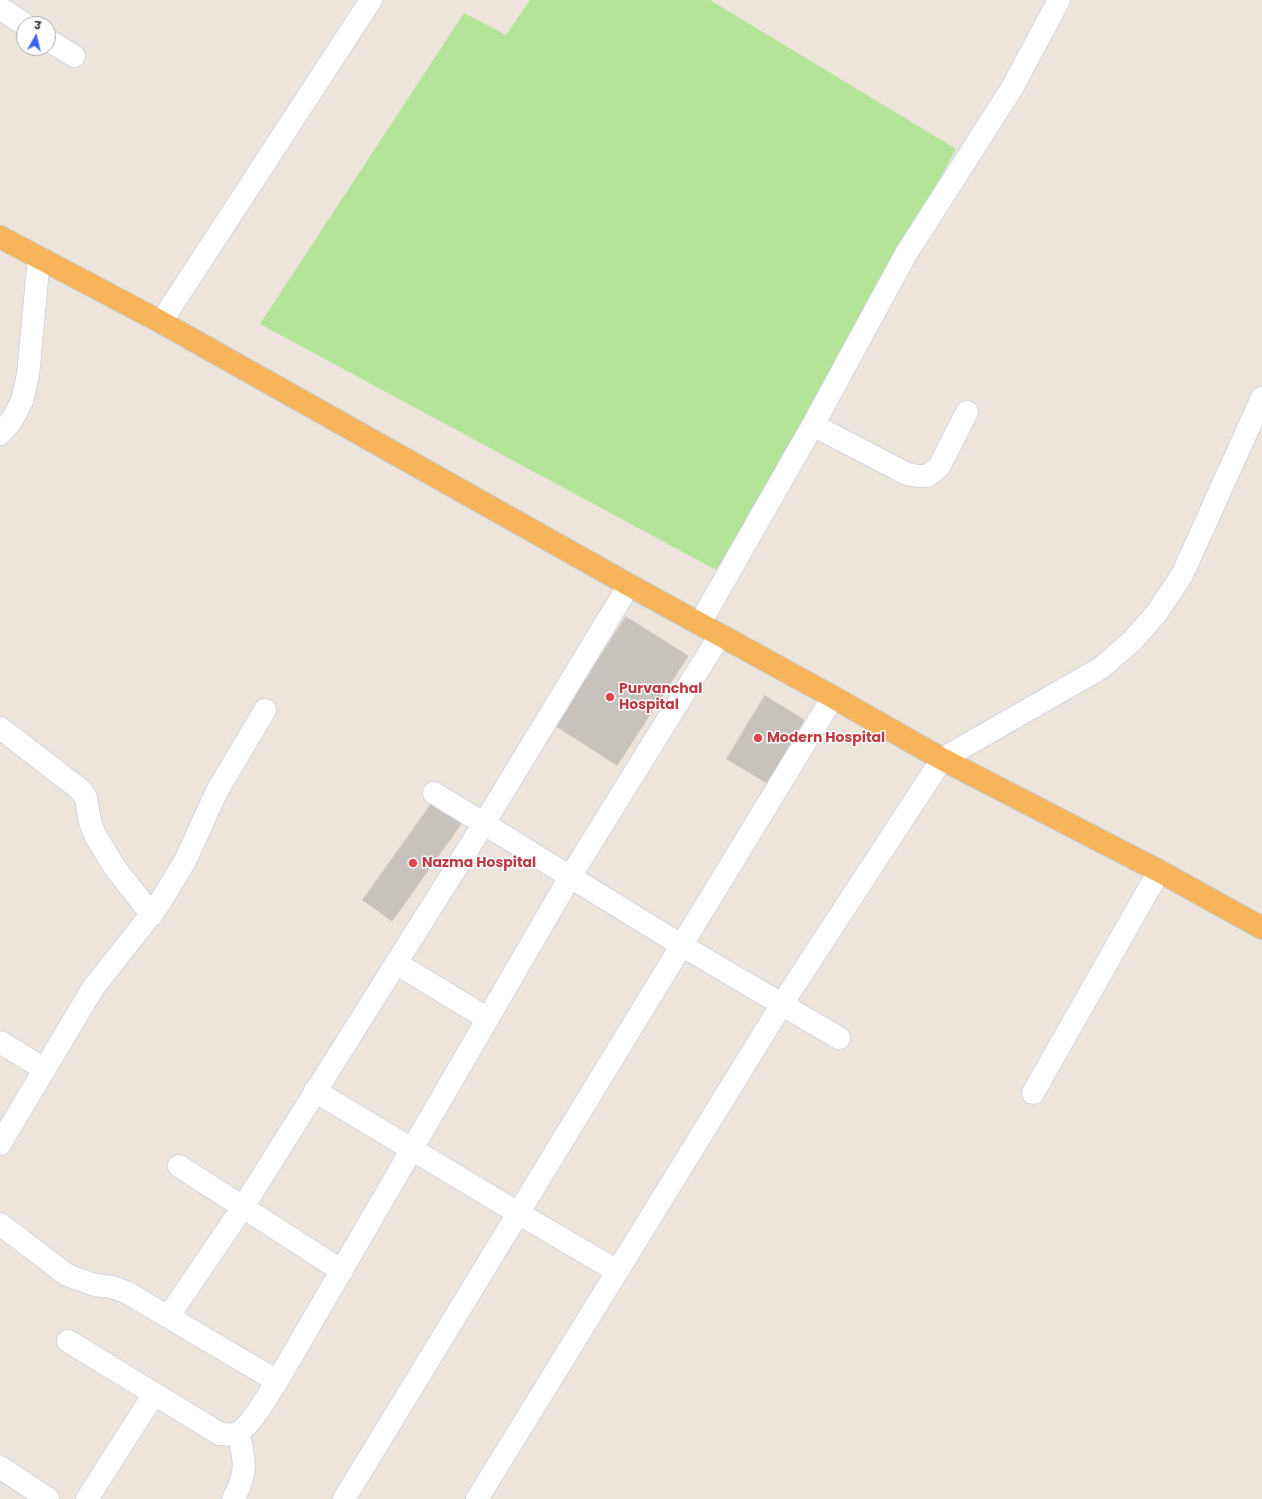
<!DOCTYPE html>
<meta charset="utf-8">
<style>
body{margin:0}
#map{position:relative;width:1262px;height:1499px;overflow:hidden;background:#ede5dc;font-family:Poppins,"Noto Sans Devanagari",sans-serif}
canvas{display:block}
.north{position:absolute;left:16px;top:16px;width:40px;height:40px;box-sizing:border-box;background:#fff;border:1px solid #aaa;border-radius:50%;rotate:8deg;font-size:11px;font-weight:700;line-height:16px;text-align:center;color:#2a2a2a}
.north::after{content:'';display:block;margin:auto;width:14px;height:18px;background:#3a62fc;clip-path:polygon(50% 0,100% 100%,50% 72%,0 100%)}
</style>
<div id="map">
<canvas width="1262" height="1499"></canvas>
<div class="north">उ</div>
</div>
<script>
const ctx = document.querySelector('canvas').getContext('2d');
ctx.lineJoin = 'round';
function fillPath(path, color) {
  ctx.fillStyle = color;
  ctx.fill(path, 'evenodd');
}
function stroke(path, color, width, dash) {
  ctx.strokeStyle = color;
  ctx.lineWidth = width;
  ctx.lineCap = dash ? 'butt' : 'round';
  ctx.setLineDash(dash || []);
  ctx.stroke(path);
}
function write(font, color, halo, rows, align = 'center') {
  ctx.font = font + ' Poppins,sans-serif';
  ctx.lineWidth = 3;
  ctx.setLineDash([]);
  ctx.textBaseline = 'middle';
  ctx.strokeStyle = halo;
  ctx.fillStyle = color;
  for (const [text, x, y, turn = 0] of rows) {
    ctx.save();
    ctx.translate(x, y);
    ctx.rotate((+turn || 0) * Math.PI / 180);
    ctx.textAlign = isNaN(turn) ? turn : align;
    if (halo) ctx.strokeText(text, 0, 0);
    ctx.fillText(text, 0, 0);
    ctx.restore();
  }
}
fillPath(new Path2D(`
 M530,0h180l246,149 -227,428 -469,-253 204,-311 42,22z`), '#b3e498');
const building = new Path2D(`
 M626,617l62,39 -71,109 -61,-39z
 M765,696l39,24 -37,63 -40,-24z
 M436,798l29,20 -73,103 -29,-21z`);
fillPath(building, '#c8c2bc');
stroke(building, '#c8c1b6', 1);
const minor = new Path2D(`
 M0,8l24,16
 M48,40l26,16
 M161,322l210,-322
 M813,425l94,49 11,2h9l12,-9 28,-55
 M0,434l12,-14 10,-19 6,-26 11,-117
 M700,623l113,-198 93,-171 106,-166 47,-88
 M0,728l82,63 4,7 4,24 5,13 20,33 37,47
 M434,793l247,152 158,93
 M396,963l92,56
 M0,1042l44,27
 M315,1091l203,122 99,58
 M1033,1093l126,-222
 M0,1144l93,-156 64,-81 28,-46 32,-70 48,-81
 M179,1166l163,105
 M0,1224l67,51 28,10 17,2 14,5 151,89
 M168,1317l75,-110 240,-382 146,-240
 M68,1341l152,93c6,0 13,2 18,-1 12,-6 36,-47 44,-60l288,-496 150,-242
 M0,1467l48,32
 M87,1499l67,-105
 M233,1499c15,-26 12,-39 5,-66
 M344,1499l489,-802
 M477,1499l305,-495 160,-245 159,-91 31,-27 24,-27 26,-39 80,-177`);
const trunk = new Path2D(`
 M0,237l161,85 468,263 204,112 109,62 217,112 103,57`);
stroke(minor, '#d1d5e3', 24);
stroke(trunk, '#c8c8c8', 24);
stroke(minor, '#fff', 22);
stroke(trunk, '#f8b458', 22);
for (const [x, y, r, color] of [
 [610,697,5,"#e0444e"],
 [758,738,5,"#e0444e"],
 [413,863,5,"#e0444e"]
]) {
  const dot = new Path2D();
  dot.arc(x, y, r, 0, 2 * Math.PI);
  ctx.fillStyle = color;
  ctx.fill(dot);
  stroke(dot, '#fff', 1.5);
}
write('bold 14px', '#be3a42', '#fff', [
 ["Purvanchal",619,689],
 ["Hospital",619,705],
 ["Modern Hospital",767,738],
 ["Nazma Hospital",422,863]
], 'left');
</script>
